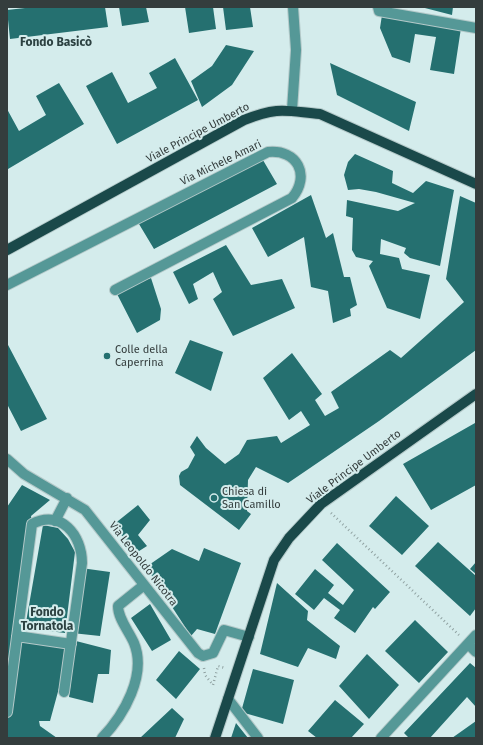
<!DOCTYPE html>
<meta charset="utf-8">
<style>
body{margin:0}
#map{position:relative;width:483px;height:745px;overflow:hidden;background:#d4ecec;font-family:"Fira Sans",sans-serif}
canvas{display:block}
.frame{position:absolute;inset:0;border:8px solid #343d3d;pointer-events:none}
</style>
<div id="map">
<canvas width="483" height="745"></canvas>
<div class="frame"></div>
</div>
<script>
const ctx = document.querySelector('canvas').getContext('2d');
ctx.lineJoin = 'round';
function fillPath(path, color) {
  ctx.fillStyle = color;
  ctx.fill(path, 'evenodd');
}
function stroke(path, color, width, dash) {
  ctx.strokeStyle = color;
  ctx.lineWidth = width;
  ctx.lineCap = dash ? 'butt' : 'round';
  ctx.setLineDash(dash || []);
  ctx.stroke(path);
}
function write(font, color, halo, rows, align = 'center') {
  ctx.font = font + ' "Fira Sans",sans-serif';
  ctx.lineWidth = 4;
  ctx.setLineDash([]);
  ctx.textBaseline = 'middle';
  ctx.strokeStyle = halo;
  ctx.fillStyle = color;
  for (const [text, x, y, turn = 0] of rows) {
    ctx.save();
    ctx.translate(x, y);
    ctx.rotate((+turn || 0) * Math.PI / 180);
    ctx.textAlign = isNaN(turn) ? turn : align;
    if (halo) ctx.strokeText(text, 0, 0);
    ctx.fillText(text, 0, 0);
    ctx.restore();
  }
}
fillPath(new Path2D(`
 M34,7h71l3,20 -98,12 -3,-29z
 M119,7h27l3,15 -27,4z
 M185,7h28l3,22 -27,4z
 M223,7h27l3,20 -27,3z
 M421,7h32l-1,8z
 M382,15l79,13 -7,46 -24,-4 6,-33 -21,-3 -5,29 -18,-6 -12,-29z
 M226,45l28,6 -22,34 -30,22 -11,-26 21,-15z
 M175,58l23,42 -81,44 -31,-58 26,-14 16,31 29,-15 -8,-15z
 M330,63l86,39 -7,29 -72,-36z
 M59,83l25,41 -76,45 -1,-60 12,22 27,-16 -10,-19z
 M355,154l38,17 -1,12 21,10 13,-12 28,9 -14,76 -30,-8 -6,-5 2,-5 -25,-9 -1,15 19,4 3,11 28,6 -10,44 -33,-11 -18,-42 4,-5 -17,-4 -4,-7 1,-32 -7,-2 1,-16 51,11 17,-8 -39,-11 -17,-3 -11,1 -4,-15 4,-13z
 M260,155l17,29 -123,65 -18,-30z
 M311,195l15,43 7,-5 11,44h6l7,28 -7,4 1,7 -18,7 -5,-32 -17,-4 -7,-50 -36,20 -16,-29z
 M460,196l16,7v147l-97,71 -91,62 -32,-16 -8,13 -1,31 4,3 -12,16 -59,-45 -1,-9 2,-4 7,-4 7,-13 -5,-8 7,-11 9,12 19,16 14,-10 8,-14 30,-4 4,7 29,-18 -9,-14 -12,9 -26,-42 29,-25 30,41 -7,6 10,16 14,-8 -8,-16 59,-42 11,8 63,-56 -18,-23z
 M226,245l25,40 31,-6 13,29 -62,28 -20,-37 9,-7 -9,-20 -20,12 5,15 -9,5 -16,-32z
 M151,278l10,31 -1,11 -23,13 -22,-43z
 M190,340l33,12 -12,39 -36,-18z
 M7,343l40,76 -26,12 -14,-27z
 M475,423l1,62 -45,25 -28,-46z
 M22,485l28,15 -19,16 1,8 -15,112 54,8 -21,77h-11l1,5 17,12h-50v-231z
 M396,496l33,30 -27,29 -33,-29z
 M138,505l12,15 -12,15 9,11 -11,7 -23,-28z
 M43,525l15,3 10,11 7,13 -10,81 -40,-5z
 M438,542l38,34v32l-6,8 -55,-50z
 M337,543l53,49 -15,17 -2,-2 -18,26 -21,-15 6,-8 -16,-12 -10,12 -19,-16 20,-25 19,16 -6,8 15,12 11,-15 -32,-30z
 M204,548l37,15 -26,71 -18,-5 -6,7 -45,-69 26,-18 27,12z
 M476,562v12l-6,-5z
 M81,568l29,4 -10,64 -28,-3z
 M277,583l31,28 -1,9 33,26 -4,13 -28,-11 -10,19 -38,-13z
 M150,604l21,36 -19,11 -21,-33z
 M415,620l33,32 -29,31 -34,-32z
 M76,641l35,9 -2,24h-11l-5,29 -24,-6z
 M179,651l21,18 -24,30 -20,-19z
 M367,654l32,31 -30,34 -30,-33z
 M470,663l6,5v39l-9,-10 -37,41h-21l-5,-5z
 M253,669l41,11 -11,44 -42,-12z
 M335,700l29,24 -13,14h-34l-9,-7z
 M172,708l12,11 -9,19h-35z
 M476,721v17h-24z
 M236,723l12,15h-17z`), '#257070');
const minor = new Path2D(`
 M378,7l1,4 97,17
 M292,110l4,-60 -3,-43
 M7,285l261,-133c29,-3 43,23 24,46l-177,92
 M7,459l17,15 61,36 113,143 5,3 10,-3 11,-23 25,7
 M55,521l12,-23
 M17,636l54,8
 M468,644l8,8
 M228,699l30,39
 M7,712l25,-188c29,-15 50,11 50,39l-18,129
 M102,738c22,-23 45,-63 32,-95 -5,-12 -16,-24 -16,-37l26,-21
 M381,738l95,-103`);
const major = new Path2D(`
 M7,250l237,-130c35,-14 42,-9 76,-6l156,70
 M215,738l59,-178 15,-22 32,-34 155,-110`);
stroke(minor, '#b4c9c9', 12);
stroke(major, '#b4c9c9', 12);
stroke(new Path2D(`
 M331,513l128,122
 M204,668l1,7 8,10 5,-19 7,2`), '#90a2a2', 2.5, [1, 3]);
stroke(minor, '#559897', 10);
stroke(major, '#1a494a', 10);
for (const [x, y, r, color] of [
 [107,356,4,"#236f6f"],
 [214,498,4,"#236f6f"]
]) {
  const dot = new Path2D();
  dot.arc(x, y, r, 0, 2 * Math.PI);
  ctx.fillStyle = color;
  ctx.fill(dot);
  stroke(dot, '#d4ecec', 1.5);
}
write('11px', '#343d3d', '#d4ecec', [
 ["Viale Principe Umberto",198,133,-28],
 ["Via Michele Amari",221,163,-26],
 ["Viale Principe Umberto",354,467,-37],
 ["Via Leopoldo Nicotra",143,564,52]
]);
write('11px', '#343d3d', '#d4ecec', [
 ["Colle della",115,350],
 ["Caperrina",115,363],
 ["Chiesa di",222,492],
 ["San Camillo",222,505]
], 'left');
write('bold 12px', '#2c4141', '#d4ecec', [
 ["Fondo Basicò",56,43],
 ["Fondo",47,613],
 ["Tornatola",47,627]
]);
</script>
